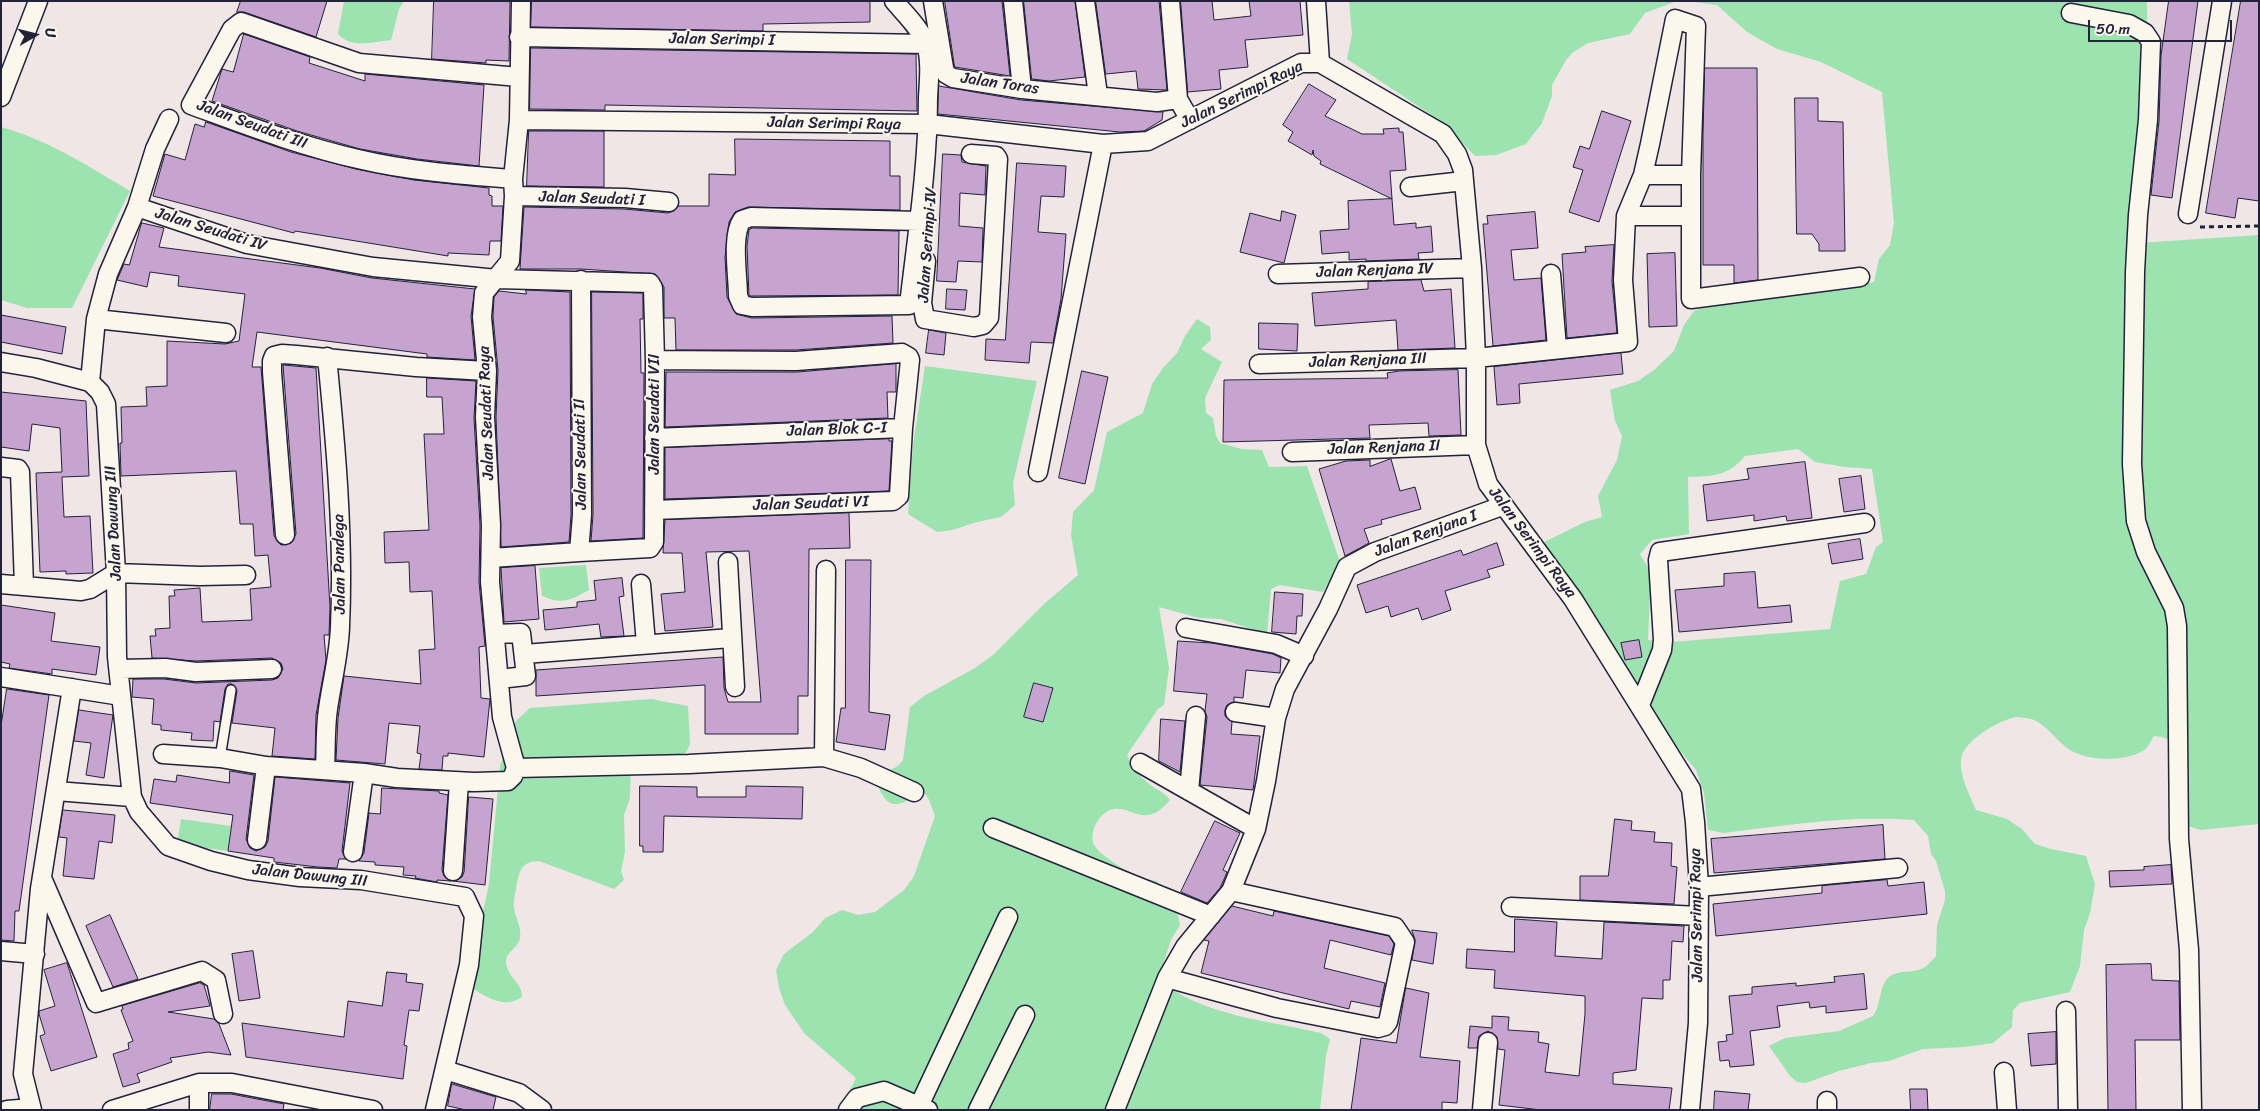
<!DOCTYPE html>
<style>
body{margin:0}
#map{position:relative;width:2260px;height:1111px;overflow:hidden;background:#f0e6e6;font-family:Sriracha,sans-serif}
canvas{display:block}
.frame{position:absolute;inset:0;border:2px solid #22223b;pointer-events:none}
.north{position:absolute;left:10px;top:10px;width:50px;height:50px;-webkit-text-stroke:4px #fbf7ec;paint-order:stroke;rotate:82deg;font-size:14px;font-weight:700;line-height:20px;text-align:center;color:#22223b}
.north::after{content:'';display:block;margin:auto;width:18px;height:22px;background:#22223b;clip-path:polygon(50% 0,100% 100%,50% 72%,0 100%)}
.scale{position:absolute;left:2088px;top:20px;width:144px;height:22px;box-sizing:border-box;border:2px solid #22223b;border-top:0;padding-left:6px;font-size:15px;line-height:18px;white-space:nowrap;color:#22223b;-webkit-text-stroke:4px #fbf7ec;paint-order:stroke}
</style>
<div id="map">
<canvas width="2260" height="1111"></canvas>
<div class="frame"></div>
<div class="north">U</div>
<div class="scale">50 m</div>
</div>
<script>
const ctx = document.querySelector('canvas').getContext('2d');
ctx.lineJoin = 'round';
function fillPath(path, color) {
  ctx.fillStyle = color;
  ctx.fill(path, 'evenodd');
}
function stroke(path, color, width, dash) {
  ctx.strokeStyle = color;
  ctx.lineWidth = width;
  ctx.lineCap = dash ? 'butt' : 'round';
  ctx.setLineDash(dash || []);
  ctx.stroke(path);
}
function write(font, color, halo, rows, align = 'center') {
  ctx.font = font + ' Sriracha,sans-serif';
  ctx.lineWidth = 4;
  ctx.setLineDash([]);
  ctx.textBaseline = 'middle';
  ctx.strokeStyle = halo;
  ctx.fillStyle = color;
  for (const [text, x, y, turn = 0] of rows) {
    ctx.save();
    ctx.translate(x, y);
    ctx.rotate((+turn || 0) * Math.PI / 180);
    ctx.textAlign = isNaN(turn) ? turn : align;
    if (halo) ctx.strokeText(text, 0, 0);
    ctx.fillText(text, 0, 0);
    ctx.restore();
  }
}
fillPath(new Path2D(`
 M344,1h60l-5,8 -8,31c-19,2 -39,9 -53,-6z
 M1349,1h328l-32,12 -15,21 -42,9 -16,10 -6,7 -14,25v11l-10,27 -16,21 -30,11 -21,1 -33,-34 -95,-63 5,-25z
 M1686,1h461l1,110 -19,91 1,25 8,16 121,-8v589l-58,6 -17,-5 -3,-80 -19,-8 -8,-1c-3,5 -7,13 -11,15 -17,10 -50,10 -67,2 -17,-7 -25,-25 -42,-33 -4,-2 -14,-3 -18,-3 -17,3 -53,24 -55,42 -2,17 9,36 15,51l31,9 15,10 13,15 16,5 35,7 9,28 -5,29 -6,17 -4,36 -10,26 -50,11 -7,7 -1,17 -19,16 -27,4 -43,2 -34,12 -18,2 -32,8 -33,12 -9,-1 -7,-6 -21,-30 16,-8 54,-7 34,-15c9,-12 5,-30 17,-40 9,-6 21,-3 31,-7 6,-2 11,-9 15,-13l1,-31 8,-25v-9l-9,-30 -5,-7 -3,-18 -14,-16c-64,-5 -127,5 -190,13l-16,-3 -4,-37 -8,-23 -48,-58 -110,-167 47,-23 17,-5 -4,-21 19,-36 5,-24 -7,-15 -5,-31 28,-9 16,-11 20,-19 10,-26 10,-14c57,-21 122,-15 180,-29l5,-23 11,-14 4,-22 -12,-131 -61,-30 -44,-13 -30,-17 -30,-27zM1798,449l17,13 30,5 27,2 11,73 -7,5 -10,27 -26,7 -10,48 -158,13 -24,-2 3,-67 -11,-19 12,-14 37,-6 -1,-57c25,-1 39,0 57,-21z
 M1,127c47,13 87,39 129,64l-58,117h-45l-26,-8z
 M1197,319l13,8 1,13 -10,9 21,13 -17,36 1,15 7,5 3,18 4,7 22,6 20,1 7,17 38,-1 33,96 -17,30 -43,-7 -9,4 -4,45 -46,-15 -22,-1 -40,-11 10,61 -5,37 -6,4 -31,46c5,13 15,25 28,33 6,4 10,5 15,12 -6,7 -13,14 -22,15 -12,2 -22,-8 -34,-6 -14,2 -26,23 -20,36 4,7 14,13 20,18 14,9 26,16 43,18l21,35 2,9 -9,15 -13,40c47,36 107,40 163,53l9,6 -4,17 -6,54h-472l-1,-14 9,-18 -52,-45 -19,-28 -6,-17 -3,-18 8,-16 29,-22 12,-14 17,-8 16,5 17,-3 29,-22 10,-14 21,-60 -6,-16 -5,-8c-33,20 -38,16 -51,-18 13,-5 22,-2 30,-14l7,-53 14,-11 51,-28 19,-14 50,-50 34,-29 -7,-40 2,-23 21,-22 13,-58 36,-19 9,-29 11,-16 14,-15 8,-17z
 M925,366l112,15 -24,102 2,22 -14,12 -24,5 -25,8 -15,2 -29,-18 5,-69z
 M586,565l3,25c-18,10 -27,15 -47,6l-3,-28z
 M651,699l37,7 2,38 -4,9 -27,6 -28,1 -1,38 -6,17 1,37 -4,19 3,9 -10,9 -75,-28c-19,0 -20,12 -23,28 -1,6 -3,13 -2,19 1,10 8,19 6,30 -2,12 -18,14 -13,29 4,13 15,16 15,30 -19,13 -37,-1 -55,-12l22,-101 11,-118 16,-45 14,-13z
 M181,819l50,7 -3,25 -51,-7z`), '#9ce3b0');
const building = new Path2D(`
 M241,1h86l-11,36 -72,-25h-7z
 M434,1h76l-1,60 -23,-1v3l-54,-4z
 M532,1h338v21l-107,2v7l-232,-4z
 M945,1h57l8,75 -55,-9z
 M1024,1h51l10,76 -36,4 -17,-2z
 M1096,1h63l8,89 -29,-1 -2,-18 -30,3z
 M1181,1h31l2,19 37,-4 -2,-15h51l3,34 -58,5 3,27 -29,3 2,19 -33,3z
 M2169,1h29l-26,197 -21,-3 8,-74 2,-65z
 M2241,1h18v200l-21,-3 -3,20 -29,-5z
 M244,34l66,23 -1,6 56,18v-7l119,11 -5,81 -62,-7 -57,-10 -63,-18 -85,-30 10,-32 11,3z
 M531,48l385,6 1,57 -312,-6v5l-75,-1z
 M1705,68h52l1,212 -24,3v-18h-31v-129z
 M1309,84l27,16 -11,16 37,18h22l-1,-5 16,-1v4h4l3,38 -16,1 2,28 -72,-35 1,-3 -7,-5 -1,-6 -1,5 -24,-14 5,-9 -10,-7z
 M939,86l82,14 142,12 -1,8 -18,11 -24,1 -182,-18z
 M1795,98h23v23l25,1 2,129h-26v-7l-7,-10h-15z
 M1602,111l29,10 -32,101 -30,-10 14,-42 -10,-3 7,-21 9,3z
 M206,122l85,30 65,17 58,11 75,8v7l3,1v10h11l-2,35h-11l-1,14 -41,-2v3l-153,-25 -1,2 -141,-37 12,-42 20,6 10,-36 9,3z
 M529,131h75v56l-77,-1z
 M735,139l155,2v35h10v34l-152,-3 -13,5 -6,10 -4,35 2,40 9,17 16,4 140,-2 1,27 -97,7h-120l-1,-32h-11v-31l-9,-13 -74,-5h-61l4,-62 100,2 44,4 6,-2 4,-5h31v-32l26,1z
 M943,154l18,1 1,7 24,4 -1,29 -25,-2 -1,33 24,2 -1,34 -24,-1 -2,21 -19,-1z
 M1017,163l49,3 -2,31 -23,-1 -3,36 28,2 -5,65 -8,44 -22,-1 -2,21 -44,-3 1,-21 19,1z
 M1392,199l2,26 22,-2v5l15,-2 2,26 -15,1 1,6 -53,2v-2l-17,1v-8l-27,2 -2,-23 29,-2 -1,-28z
 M1282,211l14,4 -12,48 -44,-11 10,-39 30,8z
 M1535,212l3,36 -27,2 3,30 27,-2 5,62 -53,6 -10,-122h5l-1,-8z
 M142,223l22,5 -5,19 161,21 52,10 103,11 -4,27 4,44 -48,-3v-3l-170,-22 -5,35h9l13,169 7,9 10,-2 5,-9 -13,-169 33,3 14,239 -1,28h-5l2,25 -10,55 -1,44 -43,-3 3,-28 -43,-5 5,-32 -5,-7h-4l-3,5 -5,33 -6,-1 -1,20 -22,-1 1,-7 -31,-3v-5l-9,-1 2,-25 -22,-2 1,-18h31l32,4 76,-3 6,-2 5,-9 -2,-6 -9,-5 -76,3 -44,-3 -2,-22h6l-1,-7 15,-1 -1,-32h6l-1,-6 26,-2 2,34 50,-2 -2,-31 21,-2 -3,-32 -13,1 -2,-32h-13l-4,-53 -115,5 -1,-33h2l-1,-36 26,-1 -1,-19 21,-1v-45l58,3 14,-3 6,-47 -67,-8 1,-10 -29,-4 -3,15 -30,-7 7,-16 5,1z
 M753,228l146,3 -1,64 -149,1 -2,-50 2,-16z
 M1614,245l-2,36 5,52 -50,5 -5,-84 24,-2 -1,-5z
 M1675,253l2,73 -28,1 -2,-73z
 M1421,280l3,11 27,-2 4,59 -57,2 -2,-30 -81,6 -3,-33 56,-4v-7z
 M947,289l20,1 -2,20 -19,-1z
 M526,290l44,2 1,223 -2,27 -68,5 -5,-130 2,-47 -5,-53 1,-20 5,-6 27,3z
 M592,292l51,1v26h-3l1,54h3l-1,165 -52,3 2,-26z
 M1,315l65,12 -4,27 -61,-12z
 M1259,323l39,1 -1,27 -38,-2z
 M929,330l17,3 -2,22 -18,-2z
 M1621,353l2,21 -104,10 1,19 -23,2 -3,-38z
 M896,364v28h-9l1,26 -223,9 1,-55h131z
 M1458,370l3,65 -32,1 -1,-13 -59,2 1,13 -147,4 1,-62 164,-2 -1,-5 12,-2z
 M1082,371l26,6 -23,107 -26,-6z
 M427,378l49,3 -2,37 6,107 -1,57 6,64 -6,1 2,51 9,1 -6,58 -36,-4v3h-5l-1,14 -23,-1 2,-15 -4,-1 3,-27 -31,-3 -4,41 -49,-4 2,-42 6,-42 77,8 -2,-34 16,-1 -3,-58 -22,1 -1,-30 -24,1 -1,-31 45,-2 -5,-96h20l-2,-37h-15z
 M1,392l85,9 3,75 -27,1 1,21 1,19 26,-1 3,57 -27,1v-3l-26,1 -4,-99 26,-1 -2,-44 -28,-4 -3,27 -28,-4z
 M889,439v2h3l-3,50 -224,8v-51z
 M1391,459l9,32 15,-4 6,22 -40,11 1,4 -18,5 5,14 -24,13 -26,-87 27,-8 24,-1v6z
 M1805,462l7,56 -25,3 -1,-5 -32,5v-6l-47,6 -4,-36 46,-6 -2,-10z
 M1861,476l4,33 -21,3 -5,-33z
 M849,513l1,35 -41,1 -1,147h-10v38h-93v-49l-169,11v-26l187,-13 1,31 4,14h33l-12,-151 -43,1 7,75 -48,4 -4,-37 24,-2 -3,-39h-19l2,-33z
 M1860,539l3,20 -31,5 -4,-20z
 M1497,543l7,22 -17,5 3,7 -45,14 6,19 -29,10 -4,-12 -27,9 -3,-11 -22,7 -9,-28 104,-35 2,5z
 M846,560h25l-2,152 21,3 -5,35 -49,-8 5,-34h4z
 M535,566l4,53 -35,3 -3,-54z
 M1755,572l3,36 32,-3 2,17 -113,10 -4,-42 49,-4v-12z
 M622,578l2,18 -5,1 5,39 -23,1 -2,-13 -54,6 -2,-20 34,-3v-5l19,-2 -2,-19z
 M1275,592l28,2 -1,22h-5l-1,18 -24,-2z
 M1,605l54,8 -4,28 49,6 -4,28 -44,-6v5l-43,-6 1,-4 -9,-2z
 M1639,640l3,17 -17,3 -4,-17z
 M1178,641l34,2 61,11 8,4 -1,15 -34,-3 -3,28 -9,-1v5l-7,3 -2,5v6l7,6 -1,12 29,2 -7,54 -53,-5 7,-68 -2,-6 2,-17 -33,-3z
 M1034,683l19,5 -10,34 -19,-5z
 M7,689l42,6 -30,216h-4l-1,30 -13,-1v-214z
 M79,710l34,5 -9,63 -18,-3 5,-32 -17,-2z
 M1161,719l24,2 -5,51 -21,-11z
 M230,771l24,4 -8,64 4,9 6,3 9,-4 3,-6 7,-64 75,6 -8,68 4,8h-7l-2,9 -19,-1 -44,-5v-4l-46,-7 5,-36 -83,-12 4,-24 22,3 1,-7 52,8z
 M640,786l57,1v10h49v-11l57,1 -1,32 -138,-3 -1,36h-20v-6h-3z
 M382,788l57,3v2l9,2 -6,75 2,6 7,5 -14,-1v2l-22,-4 1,-2 -13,-1 1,-8 -29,-2v-3l-16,-1 5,-8 5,-40 11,1z
 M469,797l24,2 -8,86 -32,-4 9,-4 2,-5z
 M63,810l52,5 -3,28 -13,-2 -5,38 -31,-3 4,-38 -8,-1z
 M1615,819l17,2 -1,9 24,2 -1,10 18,1 -1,23 6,1 -3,37 -94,-4v-24h28z
 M1215,821l25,12 -17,37 4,2 -2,5 -5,11 -13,15 -26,-11z
 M1883,825l2,34 -171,14 -3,-34z
 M2171,865l1,19 -62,3 -1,-16 35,-1v-3z
 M1887,880l1,6 36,-4 3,32 -211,22 -3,-32 109,-11v-7z
 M1232,906l41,10 1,-5 115,25 5,8 -3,11 -61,-15 -6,28 61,15 -5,24 -29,-6 -2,8 -148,-36 8,-32 -5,-1z
 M110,915l28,64 -25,8 -27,-61z
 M1515,919l42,3 -2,34 47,3 2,-37 80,4 -1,16 -11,-1 -2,39h-7v19l-21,-1 -6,72 -23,3v11l59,4 -3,22h-128l-42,-5 6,-55 -7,-1 -1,-12 -9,-6 -9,5 -2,12h-9l2,-22 22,2v-12l17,1 -1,13 31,2 -1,10 11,2 -4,28 34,4 6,-62v-18l-91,-8 1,-18 -29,-2 1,-19 47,3z
 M1412,930l25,3 -4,31 -21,-4 3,-20z
 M253,951l7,47 -21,3 -7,-47z
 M67,963l30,94 -46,14 -11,-35 5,-2 -6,-20v-3l16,-5 -11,-36z
 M2151,964l1,16 27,1 1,59h-45l1,70h-28l-2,-145z
 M387,972l20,2 -1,8 17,2 -4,27 -10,-1 -5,35 3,1 -4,33 -157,-22 -4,-34 102,14 4,-36 34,5z
 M1864,974l3,35 -41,4v-7l-16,2 -1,-6 -32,4 3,21 -30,4 4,34 -24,2 -1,-7 -9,1 -2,-19 9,-1 -1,-6 7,-1 -4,-38 23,-2v-7l44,-4v3l39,-4 -1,-5z
 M200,983l4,2 6,21 -42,6 46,7 5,5 12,31 -23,-3 -38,6 2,4 -35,12 3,8 -17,5 -10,-33 16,-5 -1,-6 5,-2 -12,-31 2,-1 -1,-3z
 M1406,988l23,5 -9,64 40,4 -3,42 -15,-1v8h-91l10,-72 35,5z
 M2056,1032v32l-25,2 -3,-32z
 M452,1084l44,13 -3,13h-27l-18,-4z
 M1910,1089h17l1,21h-17z
 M1715,1091l35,3 -2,16h-34z
 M212,1094h19l53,10 -1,6h-73z`);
fillPath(building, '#c6a4cf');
stroke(building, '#22223b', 1);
const lane = new Path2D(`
 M220,758l11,-68`);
const street = new Path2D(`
 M894,1c11,13 26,27 32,43 5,16 3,36 2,53 0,69 -11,139 -19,208l-157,2 -10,-2 -4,-9c0,-20 -7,-60 4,-76l9,-3 168,4
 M933,1l11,67 2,6 7,4 69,11 135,13 21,-3 12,21
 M1013,1l9,88
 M1085,1l13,94
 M1170,1l8,98
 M1316,1l4,62
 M2071,13l58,11 16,9 6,9 -3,78 -10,95 -3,57 -3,192 4,57 10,31 28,56 3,18 2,213 10,111 3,160
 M519,37l407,7
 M1,97l37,-96
 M519,120l409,4 175,20 45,-3 153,-78h19l123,71 14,20 6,16 9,98 4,90v87l12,39 85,115 118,190 4,33 4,65 -1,136 -8,87
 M1643,175h48
 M513,179c-52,-4 -105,-8 -155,-20 -58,-13 -112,-34 -167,-54l41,-76 9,-7 118,41 160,14
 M1410,187l54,-6
 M514,196l111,2 44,4
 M137,207l18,-58 14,-30
 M2188,214l34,-213
 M1626,216h65
 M926,261l-4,42 3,16 49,8 9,-2 6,-7 9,-159 -2,-3 -25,-2
 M1278,274l194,-6
 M1551,274l6,74
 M96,319l130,14
 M1,362l35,6 54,14 10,10 6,12 10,169 1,84 15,140 7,15 29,34 43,15 37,9 52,7 61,3 104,17 9,19 -5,49 -34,145
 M1259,364l217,-6 152,-16 -5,-62 3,-64 17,-41 7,-31 25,-125 21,7 -5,149v124l169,-22
 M90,382l6,-63 12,-45 29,-67 110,37 126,23 124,12 153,4 3,5 2,72 -1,182 -4,6 -71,4 3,-37 -1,-235
 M654,438l249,-10 7,-68 -1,-3 -7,-4 -106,8 -141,-1
 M1292,452l184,-7
 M1,467l17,2 2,3 4,114
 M1038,472l65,-328
 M654,510l239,-9 6,-5 4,-68
 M285,535l-13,-163v-11l2,-5 8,-2 14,1 120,12 71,4
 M491,558l88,-6
 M728,562l7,125
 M826,570l-2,187 37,11 53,24
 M1,584l80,7 9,-2 26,-16 84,3 46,-1
 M641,584l5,60
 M1186,628l90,16 28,12
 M495,634l26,-1 5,43 -27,3
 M524,654l207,-16
 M120,669l45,-1 31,4 76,-3
 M1,677l120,19
 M1640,705l22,-55 1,-10 -5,-80 2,-8 205,-29
 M1235,712l41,6
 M163,754l57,4 46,8 98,7 33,5 77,4 34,-1 5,-5 3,-8 -14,-51 -12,-135 1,-57 -6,-108 2,-46 -5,-54 2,-24 26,-32 4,-65 -1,-17 6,-59 2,-119
 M1140,763l116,66
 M516,768l173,-4 135,-7
 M325,770c1,-20 0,-41 3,-61 4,-28 11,-54 12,-82 4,-91 -4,-180 -13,-270
 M56,791l76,6
 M1189,791l7,-75
 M993,828l218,88
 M257,840l9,-74
 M353,852l11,-79
 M453,871l6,-89
 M42,878l54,125 106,-32 14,9 7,34
 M1699,887l199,-19
 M1511,907l188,9
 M1,951l34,3
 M1167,978l110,30 101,20 7,-2 3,-4 17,-80 -10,-15 -164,-36
 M2066,1011l2,99
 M445,1070l74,23 23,17
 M2004,1072l3,38
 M199,1083v27
 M1827,1101v9
 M919,1106l89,-189
 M7,1110l24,-2
 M32,1110l-9,-36 17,-185 32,-201
 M112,1110l87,-27h33l141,27
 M848,1110l9,-12 27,-7 44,19
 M978,1110l47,-95
 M1115,1110l52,-132 18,-31 46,-56 25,-62 10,-48 10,-63 9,-29 43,-80 19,-42 28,-15 127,-46
 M1482,1110l6,-68`);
stroke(lane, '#22223b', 12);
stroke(street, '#22223b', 21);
stroke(new Path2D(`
 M2200,227l59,-1`), '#22223b', 3, [5, 4]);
stroke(lane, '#fbf7ec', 9);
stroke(street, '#fbf7ec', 18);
write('16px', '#22223b', '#fbf7ec', [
 ["Jalan Serimpi I",722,40,1],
 ["Jalan Toras",1000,84,8],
 ["Jalan Serimpi Raya",1242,95,-26],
 ["Jalan Serimpi Raya",834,124,1],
 ["Jalan Seudati III",252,125,20],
 ["Jalan Seudati I",592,199,2],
 ["Jalan Seudati IV",211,230,17],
 ["Jalan Serimpi IV",928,245,-86],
 ["Jalan Renjana IV",1375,271,-2],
 ["Jalan Renjana III",1368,361,-2],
 ["Jalan Seudati Raya",487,413,-92],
 ["Jalan Seudati VII",655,414,-90],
 ["Jalan Blok C-I",837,430,-2],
 ["Jalan Renjana II",1384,448,-2],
 ["Jalan Seudati II",581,454,-91],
 ["Jalan Seudati VI",811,504,-2],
 ["Jalan Dawung III",114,523,-93],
 ["Jalan Renjana I",1426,534,-20],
 ["Jalan Serimpi Raya",1532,543,53],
 ["Jalan Pandega",340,564,-91],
 ["Jalan Dawung III",310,876,6],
 ["Jalan Serimpi Raya",1697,915,-91]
]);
</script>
